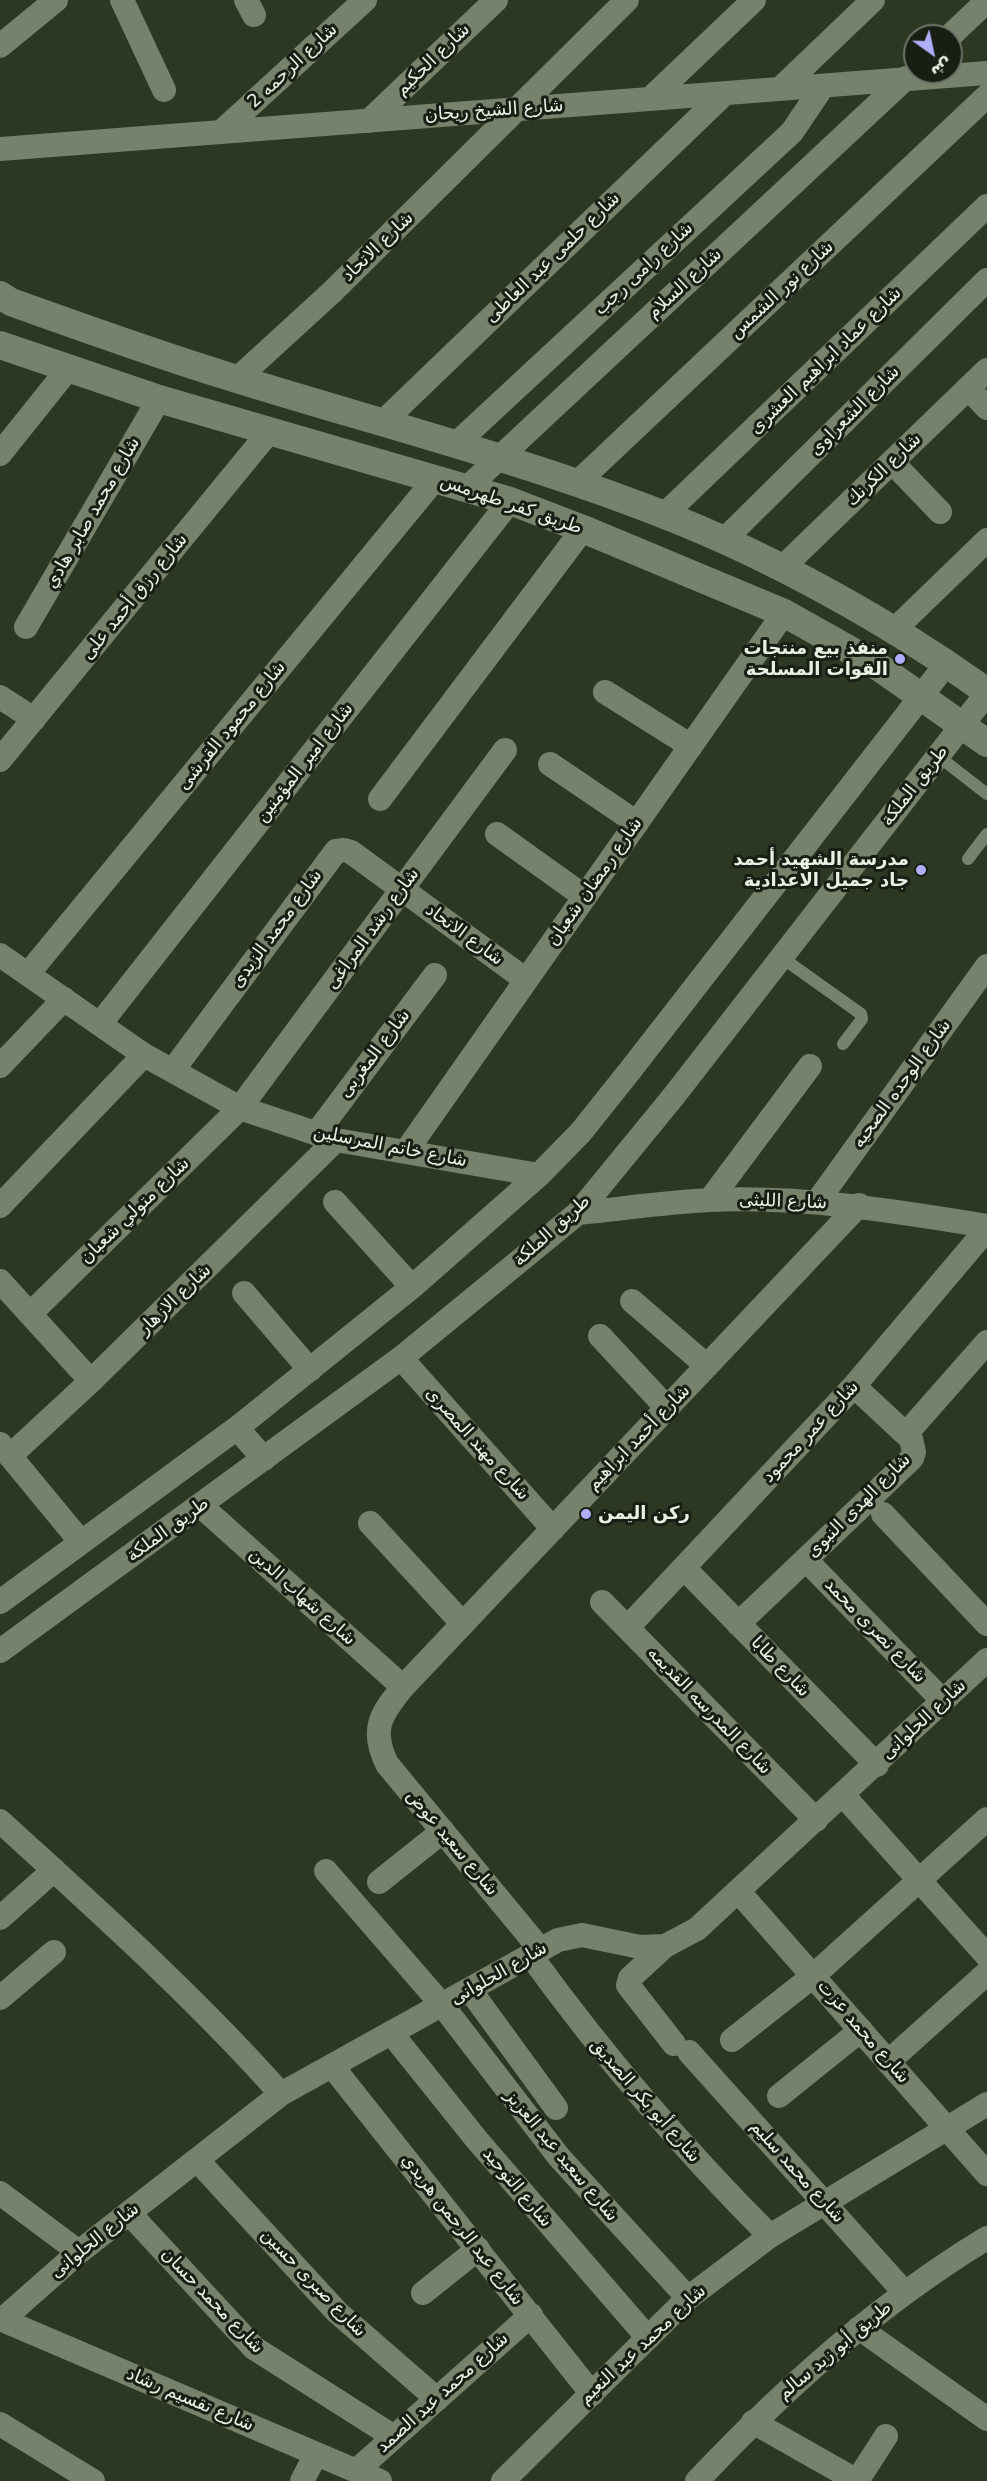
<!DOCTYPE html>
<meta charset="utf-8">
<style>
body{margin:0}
#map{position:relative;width:987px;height:2481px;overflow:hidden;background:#2d3824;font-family:"DejaVu Sans",Vazirmatn,sans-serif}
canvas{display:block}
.north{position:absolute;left:903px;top:24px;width:60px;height:60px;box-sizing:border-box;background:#191e15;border:2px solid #6c7267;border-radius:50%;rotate:147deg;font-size:16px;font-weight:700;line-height:24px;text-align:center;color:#e9f0e3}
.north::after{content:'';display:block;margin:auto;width:21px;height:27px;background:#afaefa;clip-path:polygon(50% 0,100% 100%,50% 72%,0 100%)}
</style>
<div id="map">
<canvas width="987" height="2481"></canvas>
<div class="north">ش</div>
</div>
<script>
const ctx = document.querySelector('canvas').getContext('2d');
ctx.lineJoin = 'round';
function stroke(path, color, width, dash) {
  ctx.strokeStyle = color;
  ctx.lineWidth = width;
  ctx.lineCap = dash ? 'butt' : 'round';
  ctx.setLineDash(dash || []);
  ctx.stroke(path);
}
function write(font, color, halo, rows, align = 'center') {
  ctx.font = font + ' "DejaVu Sans",Vazirmatn,sans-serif';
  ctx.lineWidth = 6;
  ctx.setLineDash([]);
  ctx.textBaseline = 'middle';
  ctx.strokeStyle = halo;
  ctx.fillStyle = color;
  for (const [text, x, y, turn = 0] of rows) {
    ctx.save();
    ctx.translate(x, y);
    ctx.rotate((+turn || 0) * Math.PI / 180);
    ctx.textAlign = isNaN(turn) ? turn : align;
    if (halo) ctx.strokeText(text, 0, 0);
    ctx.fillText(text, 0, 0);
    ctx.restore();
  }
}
stroke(new Path2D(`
 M938,756l49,38
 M968,859l19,-25
 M781,957l80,57 1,5 -19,25`), '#76826c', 12);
stroke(new Path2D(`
 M122,0l42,90
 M246,0l8,15
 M950,36l37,-35
 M0,46l56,-46
 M780,89l93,-89
 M650,99l104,-99
 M369,121l127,-121
 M221,132l144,-132
 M0,149l987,-76
 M237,379l95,-87 295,-292
 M968,388l19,20
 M383,422l341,-328
 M456,444l336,-312 31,-46
 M0,454l68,-85
 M892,462l48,50
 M577,483l410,-387
 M467,488l439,-410
 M664,515l323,-309
 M723,541l264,-261
 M781,569l206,-199
 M26,627l133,-228
 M893,631l94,-91
 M605,692l86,54
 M0,697l34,22
 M0,760l269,-328
 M550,764l87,59
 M380,799l203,-270
 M497,834l88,63
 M0,955l144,100 96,53 96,32 203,35
 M28,974l407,-495
 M100,1024l410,-523
 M0,1066l64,-67
 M173,1070l163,-219 8,-1 7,2 175,128
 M316,1134l119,-159
 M407,1150l377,-537
 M710,1200l100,-134
 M335,1202l77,85
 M817,1202l170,-236
 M0,1206l144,-151
 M578,1213c43,-4 88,-11 132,-13 94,-4 185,11 277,26
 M0,1281l91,100
 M244,1293l66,77
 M632,1301l75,65
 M30,1314l210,-206 265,-358
 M600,1336l67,72
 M401,1358l152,171
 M237,1428l27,31
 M906,1434l81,-92
 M0,1444l81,98
 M10,1456l81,-75 245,-241
 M201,1506l202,181
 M883,1514l104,110
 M370,1523l93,101
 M806,1560l137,141
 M685,1569l192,196
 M0,1602l237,-174 175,-141 127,-112 42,-43 51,-64 315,-405
 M602,1602l214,218
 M738,1624l174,-166 2,-6 -3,-13 -57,-53
 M628,1627l226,-241 133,-157
 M0,1651l401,-293 177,-145 95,-116 314,-404
 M843,1795l144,161
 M0,1821c96,88 194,175 281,273
 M326,1871l117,135 116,151 129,141
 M379,1882l64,-51
 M738,1891l249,283
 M0,1918l54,-48
 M665,1946l-35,32 -2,7 46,59
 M540,1949l-153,-185c-17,-35 -6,-50 16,-77l456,-482
 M531,1956c74,102 150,191 239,280
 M470,1990l86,118
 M0,1998l54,-46
 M392,2034l85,106 171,198
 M732,2040l81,-64 174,-157
 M689,2052l216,241
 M888,2062l99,-89
 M332,2066l260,328
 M779,2096l82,-66
 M197,2160l140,152 100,87
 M0,2193l79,59
 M129,2213l125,135 140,89
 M423,2293l55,-44
 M0,2319l380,162
 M2,2320l77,-68 202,-158 277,-154 24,-5 58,12 25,-1 32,-17 290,-269
 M859,2328l128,91
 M753,2422l104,59
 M0,2424l93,57
 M356,2471l175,-156
 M302,2481l14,-27
 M503,2481l185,-183 82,-62 217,-132
 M697,2481c87,-92 181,-177 290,-243
 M857,2481l29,-45`), '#76826c', 24);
stroke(new Path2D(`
 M0,295l11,7c75,27 150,54 226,77 142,44 287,81 425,135 109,42 231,110 325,178
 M0,345l159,54 351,102 73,28 201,84 89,50 114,80`), '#76826c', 28);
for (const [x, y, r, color] of [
 [900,659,6,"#afaefa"],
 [921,870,6,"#afaefa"],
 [586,1514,6,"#afaefa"]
]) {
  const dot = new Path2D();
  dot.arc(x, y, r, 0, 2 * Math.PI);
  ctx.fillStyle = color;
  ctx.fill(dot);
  stroke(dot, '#191e15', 2);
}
write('18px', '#e9f0e3', '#191e15', [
 ["شارع الحكيم",433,60,-44],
 ["شارع الرحمه 2",293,66,-43],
 ["شارع الشيخ ريحان",494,111,-4],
 ["شارع الاتحاد",378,247,-44],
 ["شارع حلمى عبد العاطى",553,258,-44],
 ["شارع رامى رجب",644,269,-43],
 ["شارع السلام",685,284,-43],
 ["شارع نور الشمس",782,290,-43],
 ["شارع عماد ابراهيم العشرى",826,361,-44],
 ["شارع الشعراوى",855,411,-45],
 ["شارع الكرنك",884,470,-44],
 ["طريق كفر طهرمس",511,505,19],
 ["شارع محمد صابر هادي",93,513,-60],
 ["شارع رزق أحمد على",135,597,-51],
 ["شارع محمود القرشى",232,726,-51],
 ["شارع امير المؤمنين",305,763,-52],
 ["طريق الملكة",915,786,-52],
 ["شارع رمضان شعبان",595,882,-55],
 ["شارع محمد الزيدى",277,929,-54],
 ["شارع رشد المراغى",373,929,-54],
 ["شارع الاتحاد",464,935,36],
 ["شارع المغربى",375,1054,-53],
 ["شارع الوحده الصحيه",902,1084,-54],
 ["شارع خاتم المرسلين",390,1147,11],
 ["شارع الليثى",783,1202,2],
 ["شارع متولي شعبان",135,1211,-44],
 ["طريق الملكة",552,1231,-42],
 ["شارع الازهار",175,1300,-44],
 ["شارع عمر محمود",811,1432,-47],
 ["شارع أحمد ابراهيم",639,1438,-46],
 ["شارع مهند المصرى",477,1444,48],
 ["شارع الهدى النبوى",859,1506,-45],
 ["طريق الملكة",168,1530,-36],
 ["شارع شهاب الدين",302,1597,42],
 ["شارع نصرى محمد",875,1631,46],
 ["شارع طابا",780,1667,46],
 ["شارع المدرسه القديمه",709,1711,46],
 ["شارع الحلوانى",924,1720,-43],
 ["شارع سعيد عوض",452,1843,50],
 ["شارع الحلوانى",499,1974,-30],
 ["شارع محمد عزت",863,2032,49],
 ["شارع أبو بكر الصديق",645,2101,49],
 ["شارع سعيد عبد العزيز",561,2156,50],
 ["شارع محمد سليم",797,2172,48],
 ["شارع التوحيد",517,2188,50],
 ["شارع عبد الرحمن هريدي",462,2230,52],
 ["شارع الحلوانى",95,2241,-39],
 ["شارع صبرى حسين",313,2283,46],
 ["شارع محمد حسان",212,2301,46],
 ["شارع محمد عبد النعيم",643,2345,-43],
 ["طريق أبو زيد سالم",835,2351,-40],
 ["شارع محمد عبد الصمد",443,2393,-42],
 ["شارع تقسيم رشاد",190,2400,23]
]);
write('bold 18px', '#e9f0e3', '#191e15', [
 ["منفذ بيع منتجات",888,649],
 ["القوات المسلحة",888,670],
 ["مدرسة الشهيد أحمد",909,860],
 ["جاد جميل الاعدادية",909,881],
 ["ركن اليمن",598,1514,"left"]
], 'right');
</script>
